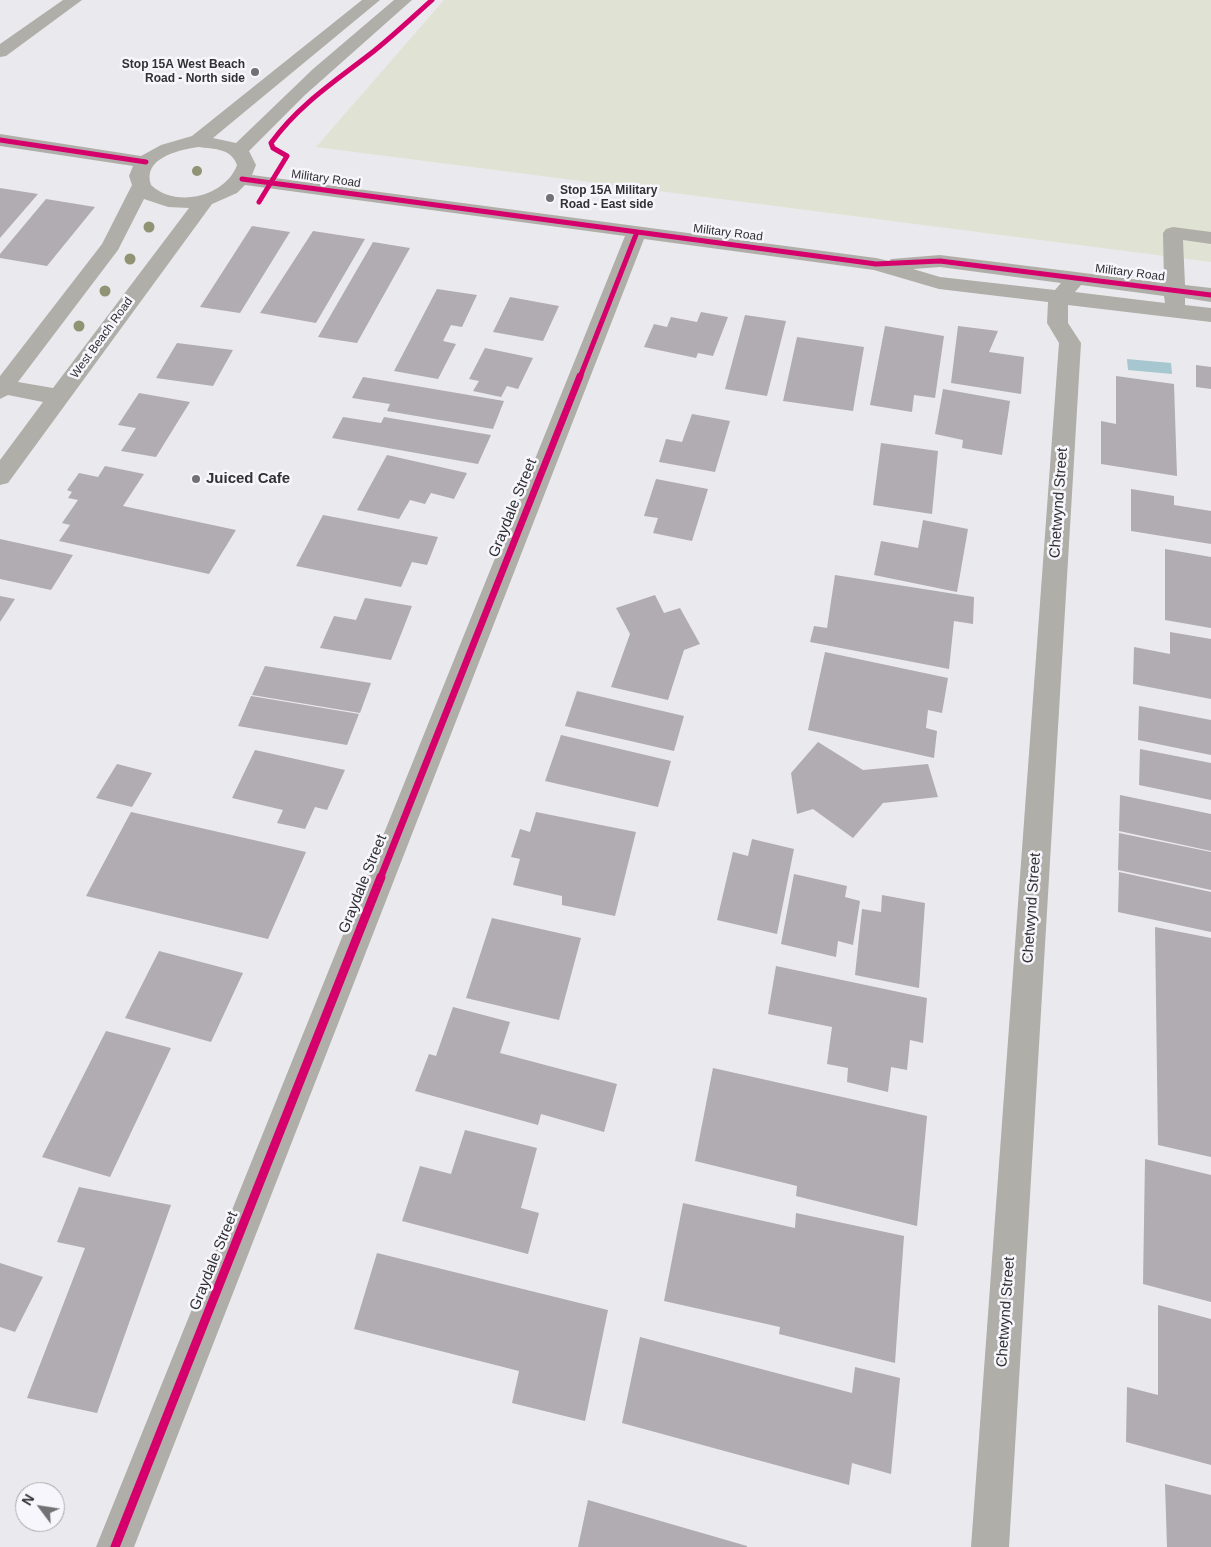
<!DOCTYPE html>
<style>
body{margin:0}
#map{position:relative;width:1211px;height:1547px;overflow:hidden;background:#eae9ee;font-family:Helvetica,sans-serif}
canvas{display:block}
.north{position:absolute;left:15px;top:1482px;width:50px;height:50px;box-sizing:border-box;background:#f6f6fc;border:1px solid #a8a8ac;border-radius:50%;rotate:301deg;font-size:14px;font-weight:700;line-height:20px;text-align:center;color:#323234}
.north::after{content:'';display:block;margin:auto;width:18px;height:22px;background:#727275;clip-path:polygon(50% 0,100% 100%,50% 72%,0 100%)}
</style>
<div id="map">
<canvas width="1211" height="1547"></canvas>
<div class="north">N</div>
</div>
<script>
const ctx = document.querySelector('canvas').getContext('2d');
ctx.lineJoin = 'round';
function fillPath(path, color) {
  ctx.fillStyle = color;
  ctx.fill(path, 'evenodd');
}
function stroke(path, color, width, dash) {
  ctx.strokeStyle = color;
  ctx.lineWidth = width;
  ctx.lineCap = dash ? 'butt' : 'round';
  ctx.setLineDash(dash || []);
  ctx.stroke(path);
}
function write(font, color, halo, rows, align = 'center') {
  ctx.font = font + ' Helvetica,sans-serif';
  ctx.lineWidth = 5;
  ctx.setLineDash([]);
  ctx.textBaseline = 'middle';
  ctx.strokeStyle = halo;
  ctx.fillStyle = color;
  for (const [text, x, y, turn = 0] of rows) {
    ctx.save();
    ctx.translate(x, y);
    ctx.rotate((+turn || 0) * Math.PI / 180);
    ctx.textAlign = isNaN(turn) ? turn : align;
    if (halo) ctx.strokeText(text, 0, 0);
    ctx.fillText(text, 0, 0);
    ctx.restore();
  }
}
fillPath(new Path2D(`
 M444,0h767v262l-895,-115z`), '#e0e3d4');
fillPath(new Path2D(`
 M1127,359l44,4 1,11 -44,-4z`), '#a6c7cf');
fillPath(new Path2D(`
 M0,188l38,6 -38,44z
 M46,199l49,8 -48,59 -47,-8v-4z
 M252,226l38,6 -50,81 -40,-6z
 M313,231l52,8 -49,84 -56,-10z
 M373,242l37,6 -53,95 -39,-6z
 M437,289l40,6 -15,32 -11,-2 -8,16 13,3 -18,35 -44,-8z
 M510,297l49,9 -16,35 -50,-9z
 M701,312l27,5 -15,39 -15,-3 -2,5 -52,-11 10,-23 13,3 4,-10 26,5z
 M745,315l41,6 -19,75 -42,-7z
 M885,326l59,10 -9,62 -21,-3 -2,17 -42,-7z
 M958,326l40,5 -9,21 35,5 -3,37 -70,-11z
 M797,337l67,10 -11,64 -70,-10z
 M177,343l56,7 -20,36 -57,-8z
 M485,348l48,10 -15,31 -11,-3 -6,11 -28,-6 6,-10 -10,-2z
 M1196,365l15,2v22l-15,-2z
 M1116,376l58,8 3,92 -76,-12v-43l15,3z
 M363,377l141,24 -11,28 -106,-18 3,-7 -38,-6z
 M943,389l67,12 -8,54 -40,-7 1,-8 -28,-6z
 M139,393l51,9 -34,55 -35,-6 15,-23 -18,-3z
 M692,414l38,7 -15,51 -56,-10 7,-23 16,3z
 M343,417l38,6 3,-6 107,18 -13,29 -146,-26z
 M881,443l57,8 -6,63 -59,-9z
 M387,455l80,18 -13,26 -23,-6 -6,11 -15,-4 -11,19 -42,-9z
 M105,466l39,8 -21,32 113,24 -27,44 -150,-33 11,-16 -8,-2 16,-23 -10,-2 4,-6 -5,-2 12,-17 19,4z
 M656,479l52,10 -16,52 -39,-8 5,-15 -14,-2z
 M1131,489l43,7v9l37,6v33l-80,-13z
 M323,515l115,22 -11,28 -15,-3 -11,25 -105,-21z
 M923,520l45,9 -11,63 -83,-17 7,-34 37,7z
 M0,539l73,16 -22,35 -51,-11z
 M1165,549l46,8v71l-46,-8z
 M835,575l139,22 -1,27 -19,-3 -5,48 -139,-27 4,-16 13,2z
 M655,595l9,18 16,-5 20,36 -16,6 -16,50 -57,-13 19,-53 -14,-26z
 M0,596l15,3 -15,23z
 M365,598l47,8 -21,54 -71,-12 14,-32 22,4z
 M1170,632l41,7v60l-78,-15 1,-37 36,7z
 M825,652l123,26 -6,35 -14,-3 -2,18 11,3 -3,27 -126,-28z
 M265,666l106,17 -11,30 -108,-18z
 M577,691l107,25 -10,35 -109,-25z
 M251,696l108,18 -12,31 -109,-19z
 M1139,706l72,14v35l-73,-15z
 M561,735l110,26 -13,46 -113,-26z
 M818,742l45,28 65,-6 10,33 -55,6 -30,35 -40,-29 -16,5 -6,-41z
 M1140,749l71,14v37l-72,-15z
 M255,750l90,20 -18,40 -12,-3 -10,22 -28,-6 6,-13 -51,-12z
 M117,764l35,9 -20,34 -36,-9z
 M1120,795l91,19v37l-92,-20z
 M131,812l175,40 -38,87 -182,-43z
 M536,812l100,20 -21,84 -53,-11v-9l-49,-11 7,-26 -9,-2 9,-28 10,3z
 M1119,833l92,19v38l-93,-20z
 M752,839l42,10 -17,85 -60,-14 16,-68 15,4z
 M1119,872l92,20v40l-93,-20z
 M794,874l53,12 -2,11 15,4 -7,44 -15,-4 -2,16 -55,-13z
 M882,895l43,8 -6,85 -64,-13 7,-66 19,3z
 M492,918l89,20 -22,82 -93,-22z
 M1155,927l56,11v219l-53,-12z
 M159,951l84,22 -32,69 -86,-24z
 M776,966l151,32 -4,45 -13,-3 -3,30 -16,-3 -3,25 -41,-10 1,-14 -21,-4 5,-37 -64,-13z
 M453,1007l57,15 -10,31 117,31 -13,48 -63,-18 -3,11 -123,-34 14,-37 7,2z
 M106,1031l65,17 -61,129 -68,-20z
 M713,1068l214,48 -10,110 -121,-30 1,-10 -102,-25z
 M465,1130l72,18 -16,60 18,5 -11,41 -126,-33 18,-55 31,8z
 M1145,1159l66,16v127l-68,-18z
 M79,1187l92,18 -74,208 -70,-15 58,-150 -28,-6z
 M683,1203l112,25 1,-15 108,23 -9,127 -116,-29 1,-7 -116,-26z
 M377,1253l231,57 -23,111 -73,-18 7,-32 -165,-42z
 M0,1263l43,14 -28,55 -15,-5z
 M1158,1305l53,14v146l-85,-23 1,-55 31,8z
 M640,1337l212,56 3,-26 45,11 -9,96 -39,-11 -3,22 -227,-62z
 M1165,1484l46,11v52h-44z
 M588,1500l159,46v1h-169z`), '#b1abb2');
fillPath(new Path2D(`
 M63,0h19l-76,56 -6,1v-13z
 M362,0h18l-167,138 23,5 77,-74 81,-69h18l-107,95 -56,56 7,14 -4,10 624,83 13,3 2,-2 49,-4 224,28 -1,-50 3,-4 7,-2 38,5v12l-28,-4 2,45 26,3v14l-26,-4v7l26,3v14l-143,-17v18l13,20 -72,1204h-38l88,-1204 -12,-20 1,-21 -109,-13 -65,-19 -230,-31 -510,1308h-38l529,-1311 -380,-51 -8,8 -25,11 -204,279 -8,2v-25l43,-58 -35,-7 -8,4v-23l102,-132 30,-59 -3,-9 4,-10 -133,-20v-12l141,22 20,-11 31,-9zM198,147c16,2 33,1 39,18 -11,31 -61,44 -86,20 -9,-26 26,-35 47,-38zM144,199l24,8 21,1 -136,180 -35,-6 100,-132zM940,267l121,16 -6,7 -115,-13 -27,-8zM1081,285l83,11 1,7 -90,-11z`), '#b0aea8');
stroke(new Path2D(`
 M0,140l146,22
 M242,179l634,85 64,-3 271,34
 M259,202l28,-46 -14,-8 -2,-5c28,-39 66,-63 103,-92 20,-16 39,-34 58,-51
 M580,377l57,-145`), '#d6006c', 5);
stroke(new Path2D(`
 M380,879l200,-503`), '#d6006c', 7);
stroke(new Path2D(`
 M115,1547l266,-670`), '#d6006c', 9);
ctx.fillStyle = '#909374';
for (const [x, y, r] of [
 [197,171,5],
 [149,227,5.5],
 [130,259,5.5],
 [105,291,5.5],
 [79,326,5.5]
]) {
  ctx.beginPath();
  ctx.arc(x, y, r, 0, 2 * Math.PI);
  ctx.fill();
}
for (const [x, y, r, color] of [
 [255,72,5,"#727275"],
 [550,198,5,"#727275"],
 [196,479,5,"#727275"]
]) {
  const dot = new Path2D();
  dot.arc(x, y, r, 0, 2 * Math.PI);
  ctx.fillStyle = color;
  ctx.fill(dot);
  stroke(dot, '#f6f6fc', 2);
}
write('bold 12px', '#323234', '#f6f6fc', [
 ["Stop 15A West Beach",245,65],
 ["Road - North side",245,79],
 ["Stop 15A Military",560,191,"left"],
 ["Road - East side",560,205,"left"]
], 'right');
write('12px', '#323234', '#f6f6fc', [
 ["Military Road",326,179,8],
 ["Military Road",728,233,7],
 ["Military Road",1130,273,7],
 ["West Beach Road",102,338,-54]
]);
write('bold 15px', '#323234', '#f6f6fc', [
 ["Juiced Cafe",206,479]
], 'left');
write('15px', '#323234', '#f6f6fc', [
 ["Chetwynd Street",1059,503,-86],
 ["Graydale Street",513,508,-68],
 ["Graydale Street",363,884,-68],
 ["Chetwynd Street",1032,908,-86],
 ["Graydale Street",214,1261,-68],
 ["Chetwynd Street",1006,1312,-86]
]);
</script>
